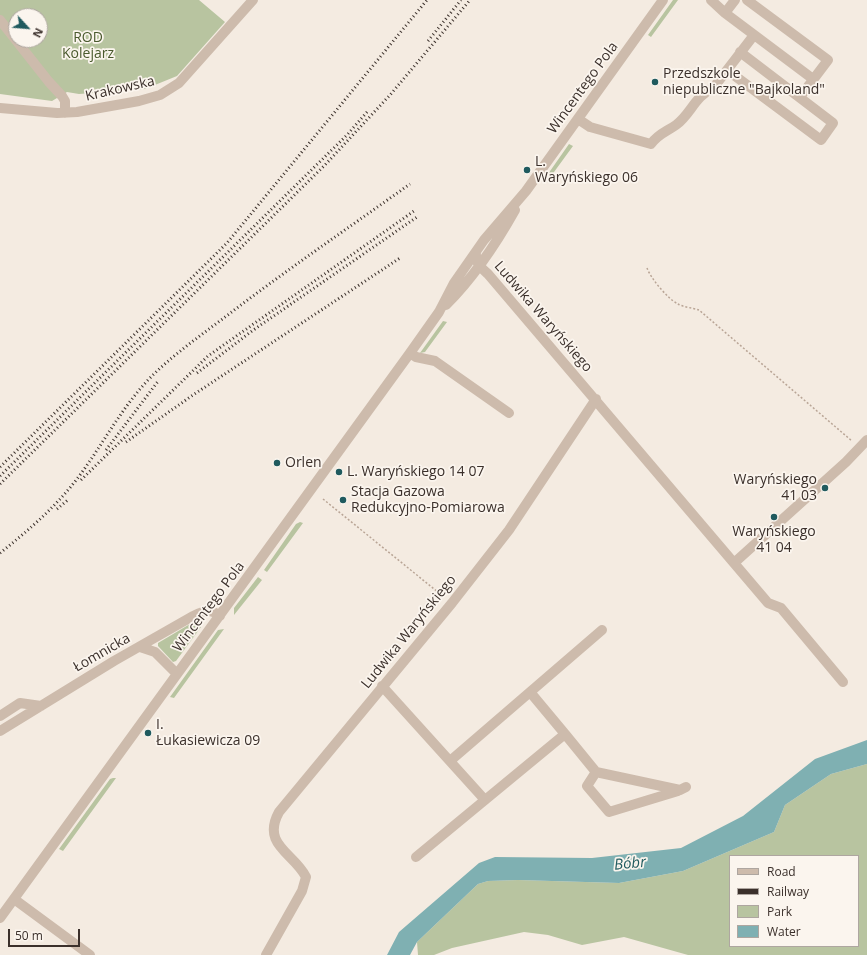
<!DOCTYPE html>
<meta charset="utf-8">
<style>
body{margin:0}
#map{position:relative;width:867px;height:955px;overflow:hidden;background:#f4ebe1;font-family:"Open Sans",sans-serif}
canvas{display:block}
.legend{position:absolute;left:729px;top:855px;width:130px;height:92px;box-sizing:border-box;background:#fbf5ee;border:1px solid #aea6a0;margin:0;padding:5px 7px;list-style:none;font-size:12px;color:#3b302b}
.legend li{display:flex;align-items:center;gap:8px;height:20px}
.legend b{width:20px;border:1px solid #aea6a0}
.north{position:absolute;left:8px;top:8px;width:40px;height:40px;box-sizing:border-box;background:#fbf5ee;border:1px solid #aea6a0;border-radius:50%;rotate:116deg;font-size:11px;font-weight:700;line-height:16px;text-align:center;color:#3b302b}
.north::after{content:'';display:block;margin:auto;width:14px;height:18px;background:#1f5a5e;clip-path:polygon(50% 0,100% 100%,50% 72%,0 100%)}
.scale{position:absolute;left:8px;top:929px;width:72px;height:18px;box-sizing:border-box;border:2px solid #3b302b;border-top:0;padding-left:5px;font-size:12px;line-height:14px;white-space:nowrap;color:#3b302b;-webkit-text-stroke:3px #fbf5ee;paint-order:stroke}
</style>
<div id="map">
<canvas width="867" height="955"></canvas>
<ul class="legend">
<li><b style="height:5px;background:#cdbbac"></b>Road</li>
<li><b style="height:5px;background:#3b302b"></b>Railway</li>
<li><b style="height:11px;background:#b8c4a0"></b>Park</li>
<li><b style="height:11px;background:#7fb0b2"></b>Water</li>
</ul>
<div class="north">N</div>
<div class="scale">50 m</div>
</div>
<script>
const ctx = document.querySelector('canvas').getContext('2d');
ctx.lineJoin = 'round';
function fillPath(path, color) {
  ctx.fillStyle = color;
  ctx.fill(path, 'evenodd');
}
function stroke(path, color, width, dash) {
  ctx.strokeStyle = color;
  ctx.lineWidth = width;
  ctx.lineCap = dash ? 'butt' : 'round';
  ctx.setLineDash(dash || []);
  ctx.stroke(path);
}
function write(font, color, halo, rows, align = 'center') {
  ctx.font = font + ' "Open Sans",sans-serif';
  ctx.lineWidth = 3.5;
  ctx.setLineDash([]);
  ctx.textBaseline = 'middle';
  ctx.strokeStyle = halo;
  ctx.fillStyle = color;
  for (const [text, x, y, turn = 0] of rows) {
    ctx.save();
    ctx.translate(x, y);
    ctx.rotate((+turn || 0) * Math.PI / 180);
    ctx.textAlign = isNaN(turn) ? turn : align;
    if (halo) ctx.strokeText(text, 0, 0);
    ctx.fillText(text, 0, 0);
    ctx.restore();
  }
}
fillPath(new Path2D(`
 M0,0h199l26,22 -48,54 -32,13 -66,5 -12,-2 -15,9 -52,-7zM16,16h24v24h-24z
 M673,0h5l-27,37 -3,-2z
 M569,144l4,2 -27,37 2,-9z
 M443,321l4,1 -22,30 -5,1z
 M300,522l3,1 -36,49 -3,-2 32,-46z
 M258,577l4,3 -28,35v-7z
 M195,621l5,1 1,5 -25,34 -3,1 -15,-16v-3z
 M224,629l-50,69 -4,-1 48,-67z
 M867,764v191h-179l-64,-18 -42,8 -34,-10 -24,-3 -72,16 -18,7h-16l-1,-13 61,-58 10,-3 30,-1 101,3 64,-12 91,-39 11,-27 46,-31zM730,856h128v90h-128z
 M113,778h3l-53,73 -4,-2 51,-70z`), '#b8c4a0');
fillPath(new Path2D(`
 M867,740v24l-36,10 -46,31 -11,27 -91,39 -64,12 -101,-3 -30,1 -10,3 -61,58 -7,13h-23l12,-23 80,-69 16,-6 97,1 89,-10 62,-32 72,-57z`), '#7fb0b2');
stroke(new Path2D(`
 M647,268c4,11 21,31 31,36 5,3 15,4 21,6l153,131
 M323,499l121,98`), '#b9a596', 1.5, [2, 2]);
stroke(new Path2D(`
 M711,0l14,13
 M735,0l-10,13 88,66
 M747,0l81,60 -28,37
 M0,20l49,62 13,14 3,5v12
 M727,70l94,70 12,-17 -93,-71
 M0,108l57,5 20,-1 62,-11 21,-6 19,-12 74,-83
 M578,119l12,8 61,17c7,-10 15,-12 25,-19 15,-11 18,-28 38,-38l40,-52
 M476,252c-1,11 4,15 12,22l280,329 13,5 62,74
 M446,305c28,-28 50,-61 69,-95
 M410,353l6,4 19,4 74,52
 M734,563l112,-101 21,-22
 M140,647l15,5 22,22
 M382,686l103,114 -69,57
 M0,716l20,-13 21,3
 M0,731l114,-70 79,-45c11,-5 17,-8 27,0
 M565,734l31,38 84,18 6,-3
 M450,761l152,-131
 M596,772l-9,14 22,26 69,-21
 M485,800l80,-66 -35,-42
 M14,899l76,56
 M0,918l410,-565 29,-41 15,-29 30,-43 42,-49 137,-191
 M266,955l36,-64 4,-14c-12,-24 -45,-32 -27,-65l173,-209 57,-73 87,-131`), '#cdbbac', 10);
stroke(new Path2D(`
 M428,41l33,-41
 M197,373l55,-42 165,-114
 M126,442l67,-47 207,-137
 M106,450l53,-70
 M0,467l227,-224 200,-243
 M0,476l347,-341 21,-24
 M81,480l127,-124 206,-145
 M0,484l325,-319 65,-70 80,-95
 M57,509l12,-10
 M0,553c29,-23 57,-47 80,-78 25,-34 44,-72 75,-102 24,-23 52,-42 78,-62 58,-44 118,-85 177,-127`), '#3b302b', 3, [1, 3]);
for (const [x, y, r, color] of [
 [655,82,4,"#1f5a5e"],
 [527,170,4,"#1f5a5e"],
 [277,463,4,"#1f5a5e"],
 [339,472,4,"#1f5a5e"],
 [825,488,4,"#1f5a5e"],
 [343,500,4,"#1f5a5e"],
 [774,517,4,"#1f5a5e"],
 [148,733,4,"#1f5a5e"]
]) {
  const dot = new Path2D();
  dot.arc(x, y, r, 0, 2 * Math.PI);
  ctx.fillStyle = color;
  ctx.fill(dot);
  stroke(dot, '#fbf5ee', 1.5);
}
write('14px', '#4a5a2e', '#fbf5ee', [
 ["ROD",88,38],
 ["Kolejarz",88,54]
]);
write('14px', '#3b302b', '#fbf5ee', [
 ["Przedszkole",663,74],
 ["niepubliczne \"Bajkoland\"",663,90],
 ["L.",535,162],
 ["Waryńskiego 06",535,178],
 ["Orlen",285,463],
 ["L. Waryńskiego 14 07",347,472],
 ["Waryńskiego",817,480,"right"],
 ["41 03",817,496,"right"],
 ["Stacja Gazowa",351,492],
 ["Redukcyjno-Pomiarowa",351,508],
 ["Waryńskiego",774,532,"center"],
 ["41 04",774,548,"center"],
 ["I.",156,725],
 ["Łukasiewicza 09",156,741]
], 'left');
write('14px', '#3b302b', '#fbf5ee', [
 ["Wincentego Pola",583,88,-54],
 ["Krakowska",120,89,-13],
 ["Ludwika Waryńskiego",543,317,49],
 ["Wincentego Pola",209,607,-53],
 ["Ludwika Waryńskiego",409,632,-51],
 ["Łomnicka",102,653,-30]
]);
write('italic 15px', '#1f5a5e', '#fbf5ee', [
 ["Bóbr",630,864,-5]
]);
</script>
